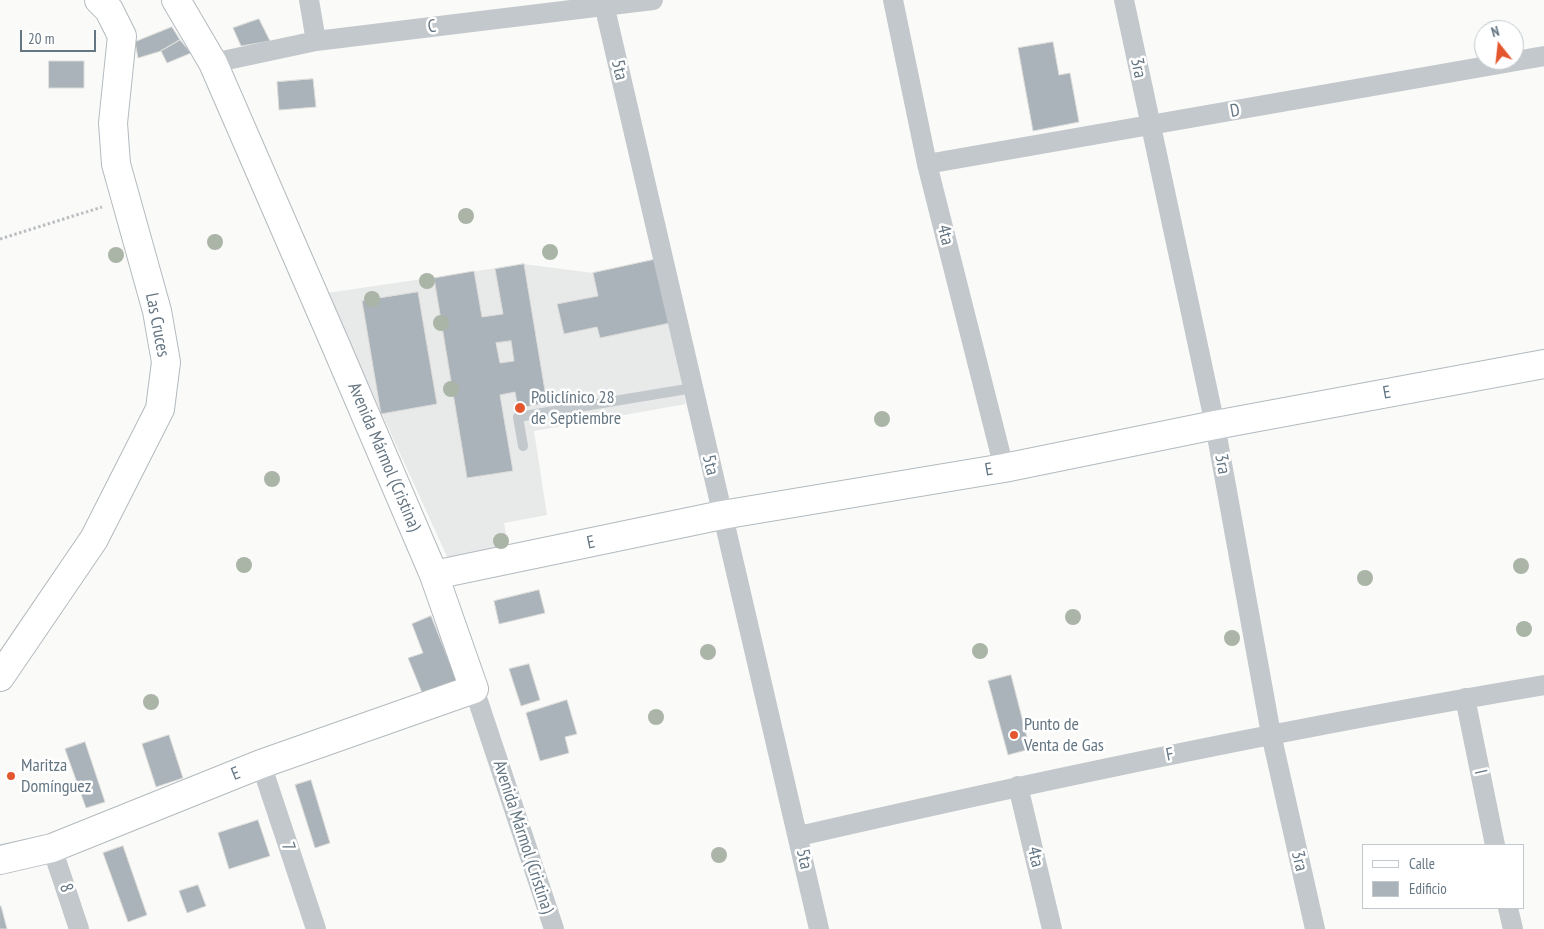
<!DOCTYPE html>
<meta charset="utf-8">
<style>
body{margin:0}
#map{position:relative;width:1544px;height:929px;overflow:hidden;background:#fafaf8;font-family:"PT Sans Narrow",sans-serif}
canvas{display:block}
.legend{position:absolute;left:1362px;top:844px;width:162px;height:65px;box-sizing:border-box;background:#fff;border:1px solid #c1c8cd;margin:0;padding:6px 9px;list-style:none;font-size:15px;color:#657683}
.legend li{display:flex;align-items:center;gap:10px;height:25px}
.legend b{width:25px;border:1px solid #c1c8cd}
.north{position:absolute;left:1474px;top:20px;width:50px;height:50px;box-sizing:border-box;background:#fff;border:1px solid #c1c8cd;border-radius:50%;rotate:344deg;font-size:14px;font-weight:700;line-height:20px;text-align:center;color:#657683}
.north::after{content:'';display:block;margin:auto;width:18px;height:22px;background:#e4572e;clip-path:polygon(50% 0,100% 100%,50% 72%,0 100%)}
.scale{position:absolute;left:20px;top:30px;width:76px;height:22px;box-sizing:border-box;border:2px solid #657683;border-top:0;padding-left:6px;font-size:15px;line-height:18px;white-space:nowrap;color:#657683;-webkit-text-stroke:4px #fff;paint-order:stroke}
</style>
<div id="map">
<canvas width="1544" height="929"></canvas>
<ul class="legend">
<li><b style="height:6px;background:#fff"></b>Calle</li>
<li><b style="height:14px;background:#aab3b9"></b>Edificio</li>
</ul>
<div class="north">N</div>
<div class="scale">20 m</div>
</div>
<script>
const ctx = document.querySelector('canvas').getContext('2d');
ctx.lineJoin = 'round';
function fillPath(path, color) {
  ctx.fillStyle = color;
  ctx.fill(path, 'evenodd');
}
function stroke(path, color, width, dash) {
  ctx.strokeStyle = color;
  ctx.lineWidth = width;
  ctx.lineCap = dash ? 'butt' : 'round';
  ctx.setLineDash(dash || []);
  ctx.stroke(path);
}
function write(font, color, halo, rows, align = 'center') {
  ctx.font = font + ' "PT Sans Narrow",sans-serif';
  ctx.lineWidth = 5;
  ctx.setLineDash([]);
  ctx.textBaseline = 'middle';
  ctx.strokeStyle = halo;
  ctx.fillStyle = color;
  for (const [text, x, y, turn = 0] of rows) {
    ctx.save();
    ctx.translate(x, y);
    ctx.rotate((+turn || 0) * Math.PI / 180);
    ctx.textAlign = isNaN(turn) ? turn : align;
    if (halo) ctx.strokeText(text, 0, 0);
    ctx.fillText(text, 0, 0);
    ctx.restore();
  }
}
fillPath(new Path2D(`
 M657,259l29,145 -152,27 13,84 -43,8 4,23 -60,13 -121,-266 197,-29 69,9z`), '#e8e9e9');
const building = new Path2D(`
 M259,19l11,22 -29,5 -8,-18z
 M172,27l8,13 -19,11 -23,7 -3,-16z
 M180,40l11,13 -24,10 -6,-12z
 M1053,42l6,33 11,-2 9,49 -46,9 -15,-83z
 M49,61h35v27h-35z
 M313,79l3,28 -37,3 -2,-28z
 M657,259l13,64 -70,15 -3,-11 -33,7 -7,-30 41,-8 -5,-23z
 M524,264l23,139 -29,5 -3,-16 -15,3 13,76 -46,7 -33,-200 40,-7 8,46 21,-3 -8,-45zM511,341l3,20 -14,2 -4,-20z
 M418,292l19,112 -56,10 -19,-113z
 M539,590l6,23 -46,11 -5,-23z
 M431,616l28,70 -34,14 -17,-42 15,-5 -11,-29z
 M529,664l11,36 -19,6 -12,-37z
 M1011,675l19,74 -22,6 -20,-74z
 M567,700l10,34 -12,3 4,16 -29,8 -14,-48z
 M169,735l14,43 -27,9 -14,-43z
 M85,742l20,60 -19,6 -21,-59z
 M311,780l19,63 -15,5 -20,-63z
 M258,820l12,36 -41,13 -11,-36z
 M123,846l24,69 -19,7 -25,-69z
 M198,885l8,21 -19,7 -8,-22z
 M0,906h1l6,23h-7z`);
fillPath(building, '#aab3b9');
stroke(building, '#dcdcda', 1);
const secondary = new Path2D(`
 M434,575l288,-60 282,-47 211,-43 329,-61
 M0,677l94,-138 66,-130 6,-47 -9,-51 -41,-147 -3,-41 9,-87 -13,-26 -10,-10
 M0,860l52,-12 209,-84 213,-75 -40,-114 -98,-229 -123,-283 -37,-63`);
stroke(secondary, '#b3babf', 30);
stroke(new Path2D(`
 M0,239l102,-32`), '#bbbfc2', 3, [2.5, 2.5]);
stroke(new Path2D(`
 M523,446l-5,-29 175,-29`), '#c3c8cc', 10);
stroke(new Path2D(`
 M309,0l7,41
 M603,0l216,929
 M893,0l34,164 77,304
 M1124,0l91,425 56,309 44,195
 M213,63l103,-22 337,-41
 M927,164l617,-108
 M474,689l80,240
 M1465,698l30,147
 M261,764l55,165
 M1018,786l34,143
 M799,836c247,-57 495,-109 745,-151
 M52,848l27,81
 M1508,908l5,21`), '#c3c8cc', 20);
stroke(secondary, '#fff', 28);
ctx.fillStyle = '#aab4a7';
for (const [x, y] of [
 [466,216],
 [215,242],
 [550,252],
 [116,255],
 [427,281],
 [372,299],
 [441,323],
 [451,389],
 [882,419],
 [272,479],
 [501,541],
 [244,565],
 [1521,566],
 [1365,578],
 [1073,617],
 [1524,629],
 [1232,638],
 [980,651],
 [708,652],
 [151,702],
 [656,717],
 [719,855]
]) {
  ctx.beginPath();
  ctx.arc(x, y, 8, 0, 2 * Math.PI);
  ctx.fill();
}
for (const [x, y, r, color] of [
 [520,408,6,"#e4572e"],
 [1014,735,5,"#e4572e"],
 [11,776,5,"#e4572e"]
]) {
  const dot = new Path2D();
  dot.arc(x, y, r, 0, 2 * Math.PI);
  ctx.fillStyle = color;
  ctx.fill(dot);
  stroke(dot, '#fff', 2);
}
write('18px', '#657683', '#fff', [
 ["C",432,27,-7],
 ["3ra",1138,68,79],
 ["5ta",619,70,77],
 ["D",1235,111,-10],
 ["4ta",945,235,76],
 ["Las Cruces",157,325,79],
 ["E",1387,393,-10],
 ["Avenida Mármol (Cristina)",384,457,67],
 ["3ra",1222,464,80],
 ["5ta",710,465,77],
 ["E",989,470,-10],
 ["E",591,543,-12],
 ["F",1170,755,-11],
 ["I",1480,772,78],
 ["E",236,774,-22],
 ["Avenida Mármol (Cristina)",523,837,72],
 ["7",288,847,71],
 ["4ta",1035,857,77],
 ["5ta",804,859,78],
 ["3ra",1299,861,77],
 ["8",66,888,72]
]);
write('18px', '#657683', '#fff', [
 ["Policlínico 28",531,398],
 ["de Septiembre",531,419],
 ["Punto de",1024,725],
 ["Venta de Gas",1024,746],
 ["Maritza",21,766],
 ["Domínguez",21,787]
], 'left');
</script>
